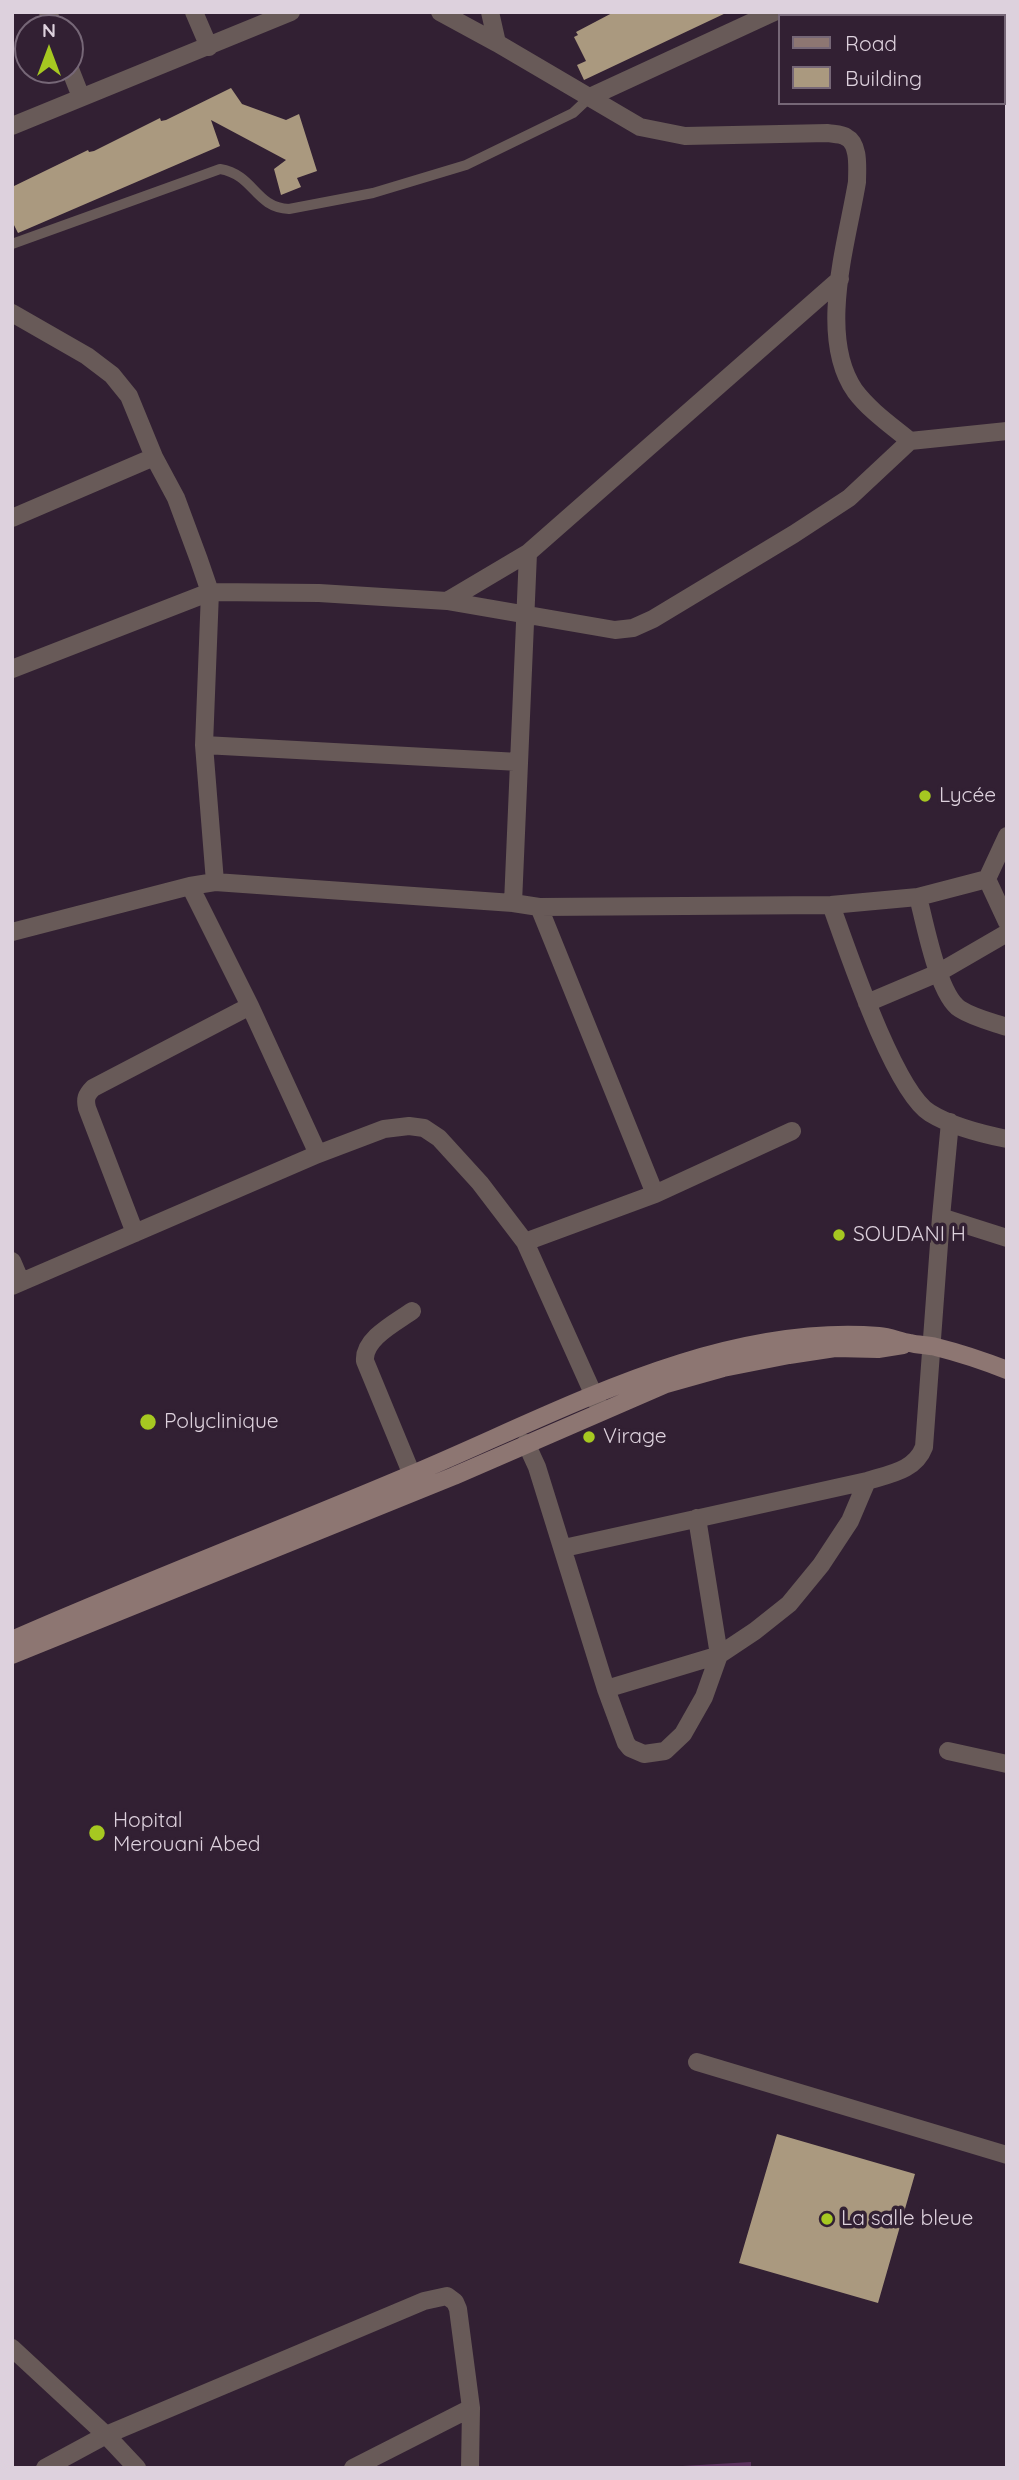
<!DOCTYPE html>
<meta charset="utf-8">
<style>
body{margin:0}
#map{position:relative;width:1019px;height:2480px;overflow:hidden;background:#322033;font-family:Quicksand,sans-serif}
canvas{display:block}
.frame{position:absolute;inset:0;border:14px solid #ddd1dd;pointer-events:none}
.legend{position:absolute;left:778px;top:14px;width:228px;height:91px;box-sizing:border-box;background:#322033;border:2px solid #766777;margin:0;padding:9px 12px;list-style:none;font-size:21px;color:#ddd1dd}
.legend li{display:flex;align-items:center;gap:14px;height:35px}
.legend b{width:35px;border:2px solid #766777}
.north{position:absolute;left:14px;top:14px;width:70px;height:70px;box-sizing:border-box;background:#322033;border:2px solid #766777;border-radius:50%;rotate:0deg;font-size:19px;font-weight:700;line-height:28px;text-align:center;color:#ddd1dd}
.north::after{content:'';display:block;margin:auto;width:24px;height:32px;background:#a6c821;clip-path:polygon(50% 0,100% 100%,50% 72%,0 100%)}
</style>
<div id="map">
<canvas width="1019" height="2480"></canvas>
<div class="frame"></div>
<ul class="legend">
<li><b style="height:9px;background:#8d7672"></b>Road</li>
<li><b style="height:19px;background:#aa997f"></b>Building</li>
</ul>
<div class="north">N</div>
</div>
<script>
const ctx = document.querySelector('canvas').getContext('2d');
ctx.lineJoin = 'round';
function fillPath(path, color) {
  ctx.fillStyle = color;
  ctx.fill(path, 'evenodd');
}
function stroke(path, color, width, dash) {
  ctx.strokeStyle = color;
  ctx.lineWidth = width;
  ctx.lineCap = dash ? 'butt' : 'round';
  ctx.setLineDash(dash || []);
  ctx.stroke(path);
}
function write(font, color, halo, rows, align = 'center') {
  ctx.font = font + ' Quicksand,sans-serif';
  ctx.lineWidth = 7;
  ctx.setLineDash([]);
  ctx.textBaseline = 'middle';
  ctx.strokeStyle = halo;
  ctx.fillStyle = color;
  for (const [text, x, y, turn = 0] of rows) {
    ctx.save();
    ctx.translate(x, y);
    ctx.rotate((+turn || 0) * Math.PI / 180);
    ctx.textAlign = isNaN(turn) ? turn : align;
    if (halo) ctx.strokeText(text, 0, 0);
    ctx.fillText(text, 0, 0);
    ctx.restore();
  }
}
fillPath(new Path2D(`
 M751,2462v6h-103z`), '#5b335e');
fillPath(new Path2D(`
 M614,12h114l-144,68 -7,-15 9,-4 -12,-24 4,-2 -2,-3z
 M231,88l11,16 44,16 13,-6 18,57 -20,7 4,9 -20,8 -7,-26 12,-9 -75,-40 9,26 -202,87 -6,-12v-34l76,-37 1,2 5,-1 66,-33 1,3 5,-1z
 M777,2134l138,40 -37,129 -139,-40z`), '#aa997f');
stroke(new Path2D(`
 M12,244l208,-75c35,6 34,38 69,40l84,-16 93,-28 107,-52 17,-16`), '#685a58', 10);
stroke(new Path2D(`
 M48,12l6,16
 M194,12l15,35
 M440,12l57,31 143,84 45,9 143,-3c5,1 14,1 18,4 14,7 11,32 11,45 -10,61 -40,154 -2,209 15,20 37,35 55,50l97,-10
 M490,12l7,31
 M70,69l11,28
 M590,97l184,-85
 M12,126l279,-114
 M12,313l75,43 25,19 17,21 25,61 22,41 23,62 11,32 -6,153 11,137
 M12,518l142,-61
 M447,601l81,-48
 M12,669l198,-77 109,1 128,8 168,29 18,-2 20,-9 141,-85 55,-36 61,-57
 M204,745l315,17
 M1007,836l-20,43 20,43
 M190,886l60,120 68,148
 M918,897c7,26 20,98 42,112 14,9 32,13 47,18
 M513,903l15,-350 312,-274
 M831,905c16,44 63,186 99,208 21,13 52,21 77,26
 M12,932l178,-46 25,-4 298,21 26,4 292,-2 87,-8 69,-18
 M867,1003l71,-30 69,-40
 M655,1194l137,-63
 M941,1217l66,21
 M135,1233l-48,-125c-2,-9 -1,-13 6,-20l157,-82
 M525,1242l130,-48 -116,-287
 M12,1261l9,21
 M12,1286l306,-132 66,-25 25,-3 15,2 15,10 41,45 45,59 76,169
 M412,1311c-17,12 -49,28 -47,50l52,126
 M526,1443l11,24 69,222 20,54 4,5 14,6 21,-3 18,-17 21,-37 15,-42 -22,-137
 M564,1548l303,-67c22,-7 48,-10 57,-34l17,-230 9,-95
 M606,1689l113,-34 36,-24 34,-27 32,-39 29,-44 17,-40
 M948,1751l59,13
 M697,2062l310,93
 M12,2348l94,87 31,33
 M45,2468l61,-33 318,-134 23,-5 8,6 3,7 13,99 -1,60
 M353,2468l118,-60`), '#685a58', 18);
stroke(new Path2D(`
 M12,1640c132,-58 266,-109 398,-165 146,-61 305,-152 469,-139 11,1 20,5 31,7 8,2 17,2 26,4 24,6 48,14 71,23
 M12,1655l442,-179 212,-92 57,-16 66,-13 46,-7 43,1 25,-4`), '#8d7672', 18);
for (const [x, y, r, color] of [
 [925,796,7,"#a6c821"],
 [839,1235,7,"#a6c821"],
 [148,1422,9,"#a6c821"],
 [589,1437,7,"#a6c821"],
 [97,1833,9,"#a6c821"],
 [827,2219,7,"#a6c821"]
]) {
  const dot = new Path2D();
  dot.arc(x, y, r, 0, 2 * Math.PI);
  ctx.fillStyle = color;
  ctx.fill(dot);
  stroke(dot, '#322033', 2.5);
}
write('21px', '#ddd1dd', '#322033', [
 ["Lycée",939,796],
 ["SOUDANI H",853,1235],
 ["Polyclinique",164,1422],
 ["Virage",603,1437],
 ["Hopital",113,1821],
 ["Merouani Abed",113,1845],
 ["La salle bleue",841,2219]
], 'left');
</script>
